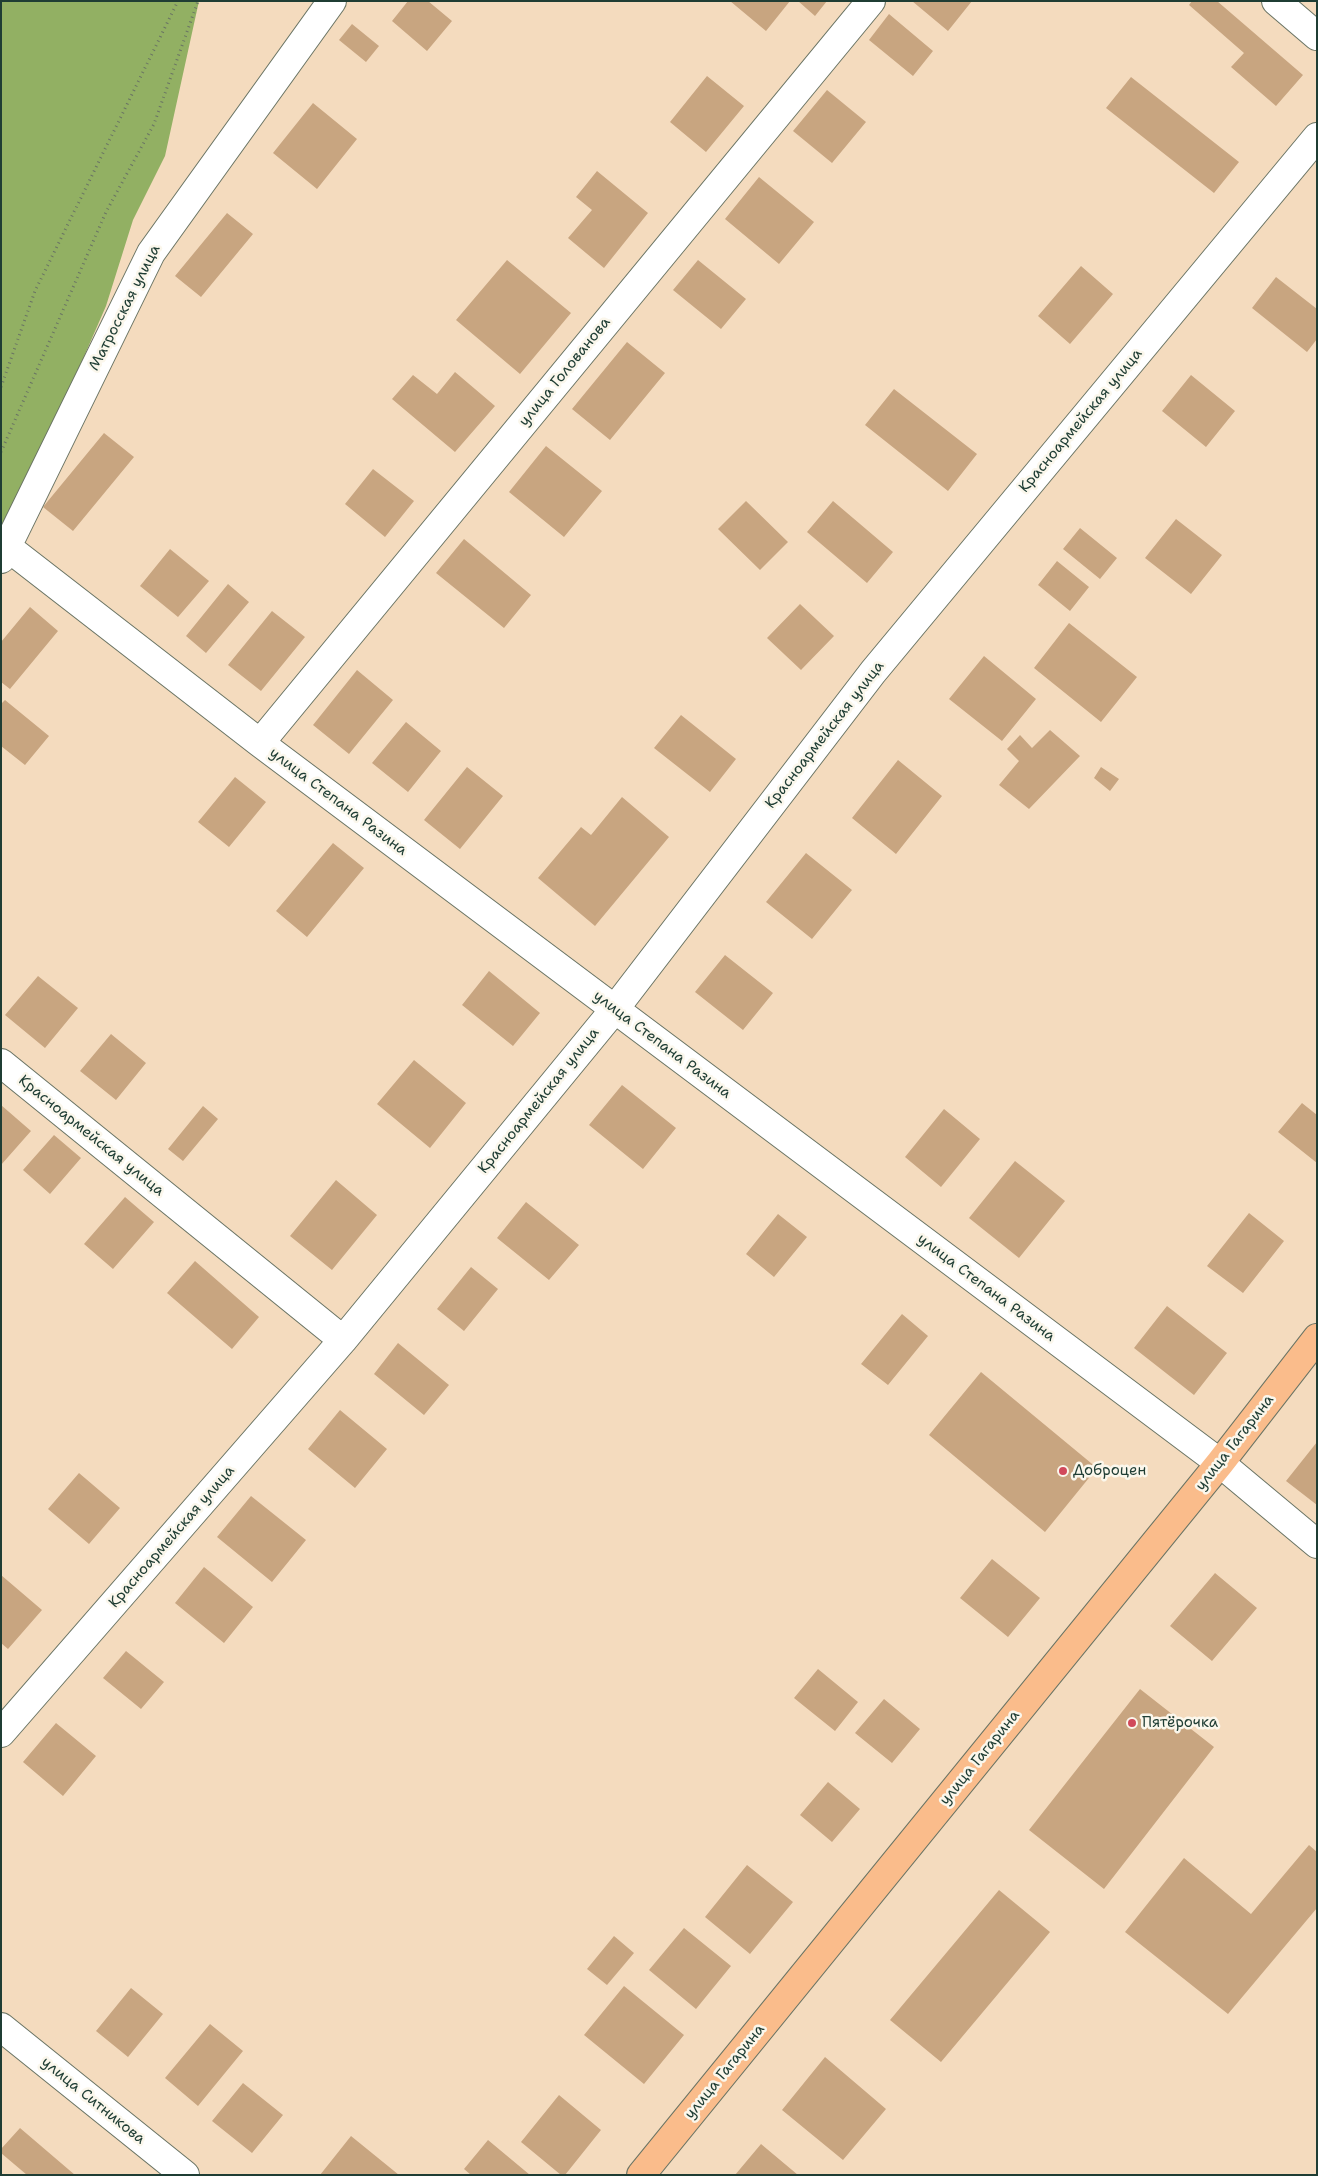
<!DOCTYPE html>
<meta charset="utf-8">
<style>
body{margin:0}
#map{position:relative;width:1318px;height:2176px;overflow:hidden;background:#f4dbbe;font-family:"Shantell Sans",sans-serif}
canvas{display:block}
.frame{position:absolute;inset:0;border:2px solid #1f3d34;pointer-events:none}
</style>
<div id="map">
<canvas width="1318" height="2176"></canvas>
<div class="frame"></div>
</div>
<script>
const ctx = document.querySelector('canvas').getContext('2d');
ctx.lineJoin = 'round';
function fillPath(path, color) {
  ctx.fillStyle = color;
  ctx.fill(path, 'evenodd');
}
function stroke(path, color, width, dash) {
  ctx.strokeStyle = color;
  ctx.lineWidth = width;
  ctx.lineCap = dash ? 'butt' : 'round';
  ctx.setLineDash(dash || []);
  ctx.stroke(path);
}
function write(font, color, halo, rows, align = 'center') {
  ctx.font = font + ' "Shantell Sans",sans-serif';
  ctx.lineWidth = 5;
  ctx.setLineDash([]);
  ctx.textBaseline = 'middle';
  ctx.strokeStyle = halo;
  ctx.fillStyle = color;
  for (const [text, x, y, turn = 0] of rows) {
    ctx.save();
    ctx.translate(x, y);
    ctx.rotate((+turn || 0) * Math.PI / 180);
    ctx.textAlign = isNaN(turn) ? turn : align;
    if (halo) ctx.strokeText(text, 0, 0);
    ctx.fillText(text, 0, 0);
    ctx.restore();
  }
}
fillPath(new Path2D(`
 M1,1h198l-34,155 -32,64 -27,86 -105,241z`), '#92b063');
fillPath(new Path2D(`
 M408,1h20l24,20 -25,30 -35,-30z
 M730,1h60l-24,30z
 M798,1h29l-12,15z
 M912,1h60l-24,30z
 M1192,1h25l86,74 -27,31 -45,-39 13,-14 -55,-48z
 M889,14l44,37 -20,25 -44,-36z
 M352,24l27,22 -13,16 -27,-22z
 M707,76l37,30 -38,46 -36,-30z
 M1131,77l108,85 -25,31 -108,-85z
 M827,90l39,32 -34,41 -39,-32z
 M313,103l44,36 -40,50 -44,-36z
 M597,171l51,42 -44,55 -36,-30 24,-28 -16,-13z
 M759,177l55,45 -35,42 -54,-45z
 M227,213l26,21 -52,63 -26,-21z
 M507,260l64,53 -51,61 -64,-54z
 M698,260l48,39 -25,30 -48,-39z
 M1081,266l32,28 -43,50 -32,-28z
 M1276,277l41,32v30l-10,13 -55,-44z
 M627,342l38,31 -55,67 -38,-31z
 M455,372l40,34 -40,46 -63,-53 21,-24 24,19z
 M1191,375l44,36 -29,36 -44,-36z
 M894,389l83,65 -29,37 -83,-66z
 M104,433l30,24 -61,74 -30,-24z
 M546,446l56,45 -38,46 -55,-45z
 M373,469l41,32 -29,36 -40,-33z
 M746,501l42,41 -28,28 -42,-41z
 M833,501l60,51 -26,31 -60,-51z
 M1176,519l46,36 -31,39 -46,-36z
 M1080,528l37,30 -17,21 -37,-30z
 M464,539l67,56 -27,33 -68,-55z
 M170,549l39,32 -31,36 -38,-31z
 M1057,561l32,26 -19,24 -32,-26z
 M228,584l21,18 -43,51 -20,-17z
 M800,604l34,32 -33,34 -34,-32z
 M30,607l28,24 -48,58 -9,-7v-40z
 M272,611l33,26 -44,54 -33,-26z
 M1069,623l68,54 -36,45 -67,-54z
 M984,656l52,43 -34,42 -53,-42z
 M357,670l36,30 -44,54 -36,-29z
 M5,700l44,36 -24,29 -24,-19v-42z
 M681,715l55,44 -26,33 -56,-44z
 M406,722l35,29 -33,41 -36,-29z
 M1050,730l30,26 -51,53 -30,-24 20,-24 -12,-12 13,-14 12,13z
 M898,760l44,36 -46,58 -44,-36z
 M467,767l36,29 -43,53 -36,-29z
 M1101,767l18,12 -9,12 -16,-13z
 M235,777l31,25 -37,45 -31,-25z
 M622,797l47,40 -74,89 -57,-48 43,-51 10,8z
 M333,843l31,25 -57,69 -31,-26z
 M806,853l46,37 -40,49 -46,-37z
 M725,955l48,38 -30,37 -48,-38z
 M489,971l51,42 -27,33 -51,-41z
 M38,976l40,32 -33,40 -40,-33z
 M111,1034l35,29 -30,37 -36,-29z
 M414,1060l52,43 -36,45 -53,-44z
 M622,1085l54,43 -33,41 -54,-44z
 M1302,1103l15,12v48l-39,-31z
 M1,1105l30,26 -30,34z
 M203,1106l15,13 -35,42 -15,-12z
 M944,1109l36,30 -39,48 -36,-30z
 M54,1135l27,23 -31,36 -27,-24z
 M1015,1161l50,40 -46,57 -50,-40z
 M336,1180l41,35 -45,55 -42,-34z
 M125,1197l29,25 -41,47 -29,-25z
 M526,1202l53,43 -30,35 -52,-42z
 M1249,1213l35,28 -41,52 -36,-27z
 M778,1214l29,23 -33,40 -28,-23z
 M195,1261l64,56 -27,32 -65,-56z
 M471,1267l27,22 -34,42 -27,-22z
 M1167,1306l60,47 -33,42 -60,-47z
 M902,1314l26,22 -40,49 -27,-21z
 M398,1343l51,42 -25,30 -50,-41z
 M981,1372l116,96 -52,64 -116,-97z
 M340,1410l47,39 -32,39 -47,-39z
 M1317,1442v63l-31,-24z
 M79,1473l41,35 -31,36 -41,-35z
 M251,1496l55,44 -34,42 -55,-45z
 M992,1559l48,39 -32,39 -48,-39z
 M204,1567l49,40 -29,36 -49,-40z
 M1215,1573l42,35 -45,53 -42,-35z
 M1,1575l41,35 -34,39 -7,-6z
 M126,1651l38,31 -23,27 -38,-31z
 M818,1669l40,33 -23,29 -41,-33z
 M1140,1689l74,58 -110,142 -75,-59z
 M884,1699l36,30 -28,34 -37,-30z
 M56,1723l40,33 -33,40 -40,-34z
 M828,1782l32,27 -28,33 -32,-27z
 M1309,1845l8,7v56l-89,106 -103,-82 59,-74 67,56z
 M747,1865l46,37 -43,52 -45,-37z
 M999,1890l51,42 -109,130 -51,-42z
 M684,1928l47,38 -35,43 -47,-39z
 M614,1936l20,17 -27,32 -20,-16z
 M624,1986l60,49 -40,49 -60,-49z
 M131,1988l32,26 -35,43 -32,-26z
 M210,2024l33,27 -45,55 -33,-28z
 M825,2057l61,52 -43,51 -61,-50z
 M243,2083l40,32 -31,38 -40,-32z
 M559,2095l42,35 -36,45h-4l-40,-33z
 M20,2128l55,47h-48l-26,-22v-4z
 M351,2136l48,39h-79z
 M488,2140l42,35h-59l-7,-6z
 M761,2144l37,31h-63z`), '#c8a580');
const minor = new Path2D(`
 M1276,1l41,35
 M6,546l254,197 960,720 97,81
 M1,559l150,-306 181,-252
 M260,743l611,-742
 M1,1063l342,277
 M1,1733l342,-393 271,-330 259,-338 444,-535
 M1,2027l184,148`);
const major = new Path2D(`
 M641,2175l579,-712 97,-125`);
stroke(minor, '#6a7464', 30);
stroke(major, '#6a7464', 30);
stroke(new Path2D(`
 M1,387l34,-96 143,-290
 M1,452l105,-240 48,-88 44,-123`), '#6a7464', 3, [1, 4]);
stroke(minor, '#fff', 28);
stroke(major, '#fabc8b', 28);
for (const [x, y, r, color] of [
 [1063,1471,5,"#d1495b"],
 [1132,1723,5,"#d1495b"]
]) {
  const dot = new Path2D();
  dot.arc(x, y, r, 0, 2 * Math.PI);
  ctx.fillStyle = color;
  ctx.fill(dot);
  stroke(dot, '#fbf7ec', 2);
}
write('15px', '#1f3d34', '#fbf7ec', [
 ["Матросская улица",125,308,-63],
 ["улица Голованова",565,372,-51],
 ["Красноармейская улица",1081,421,-50],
 ["Красноармейская улица",825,735,-52],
 ["улица Степана Разина",338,802,37],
 ["улица Степана Разина",662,1045,37],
 ["Красноармейская улица",539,1101,-51],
 ["Красноармейская улица",91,1136,39],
 ["улица Степана Разина",986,1288,37],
 ["улица Гагарина",1235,1443,-52],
 ["Красноармейская улица",172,1537,-49],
 ["улица Гагарина",980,1758,-51],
 ["улица Гагарина",725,2072,-51],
 ["улица Ситникова",93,2101,39]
]);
write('15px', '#1f3d34', '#fbf7ec', [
 ["Доброцен",1073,1471],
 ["Пятёрочка",1142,1723]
], 'left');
</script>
